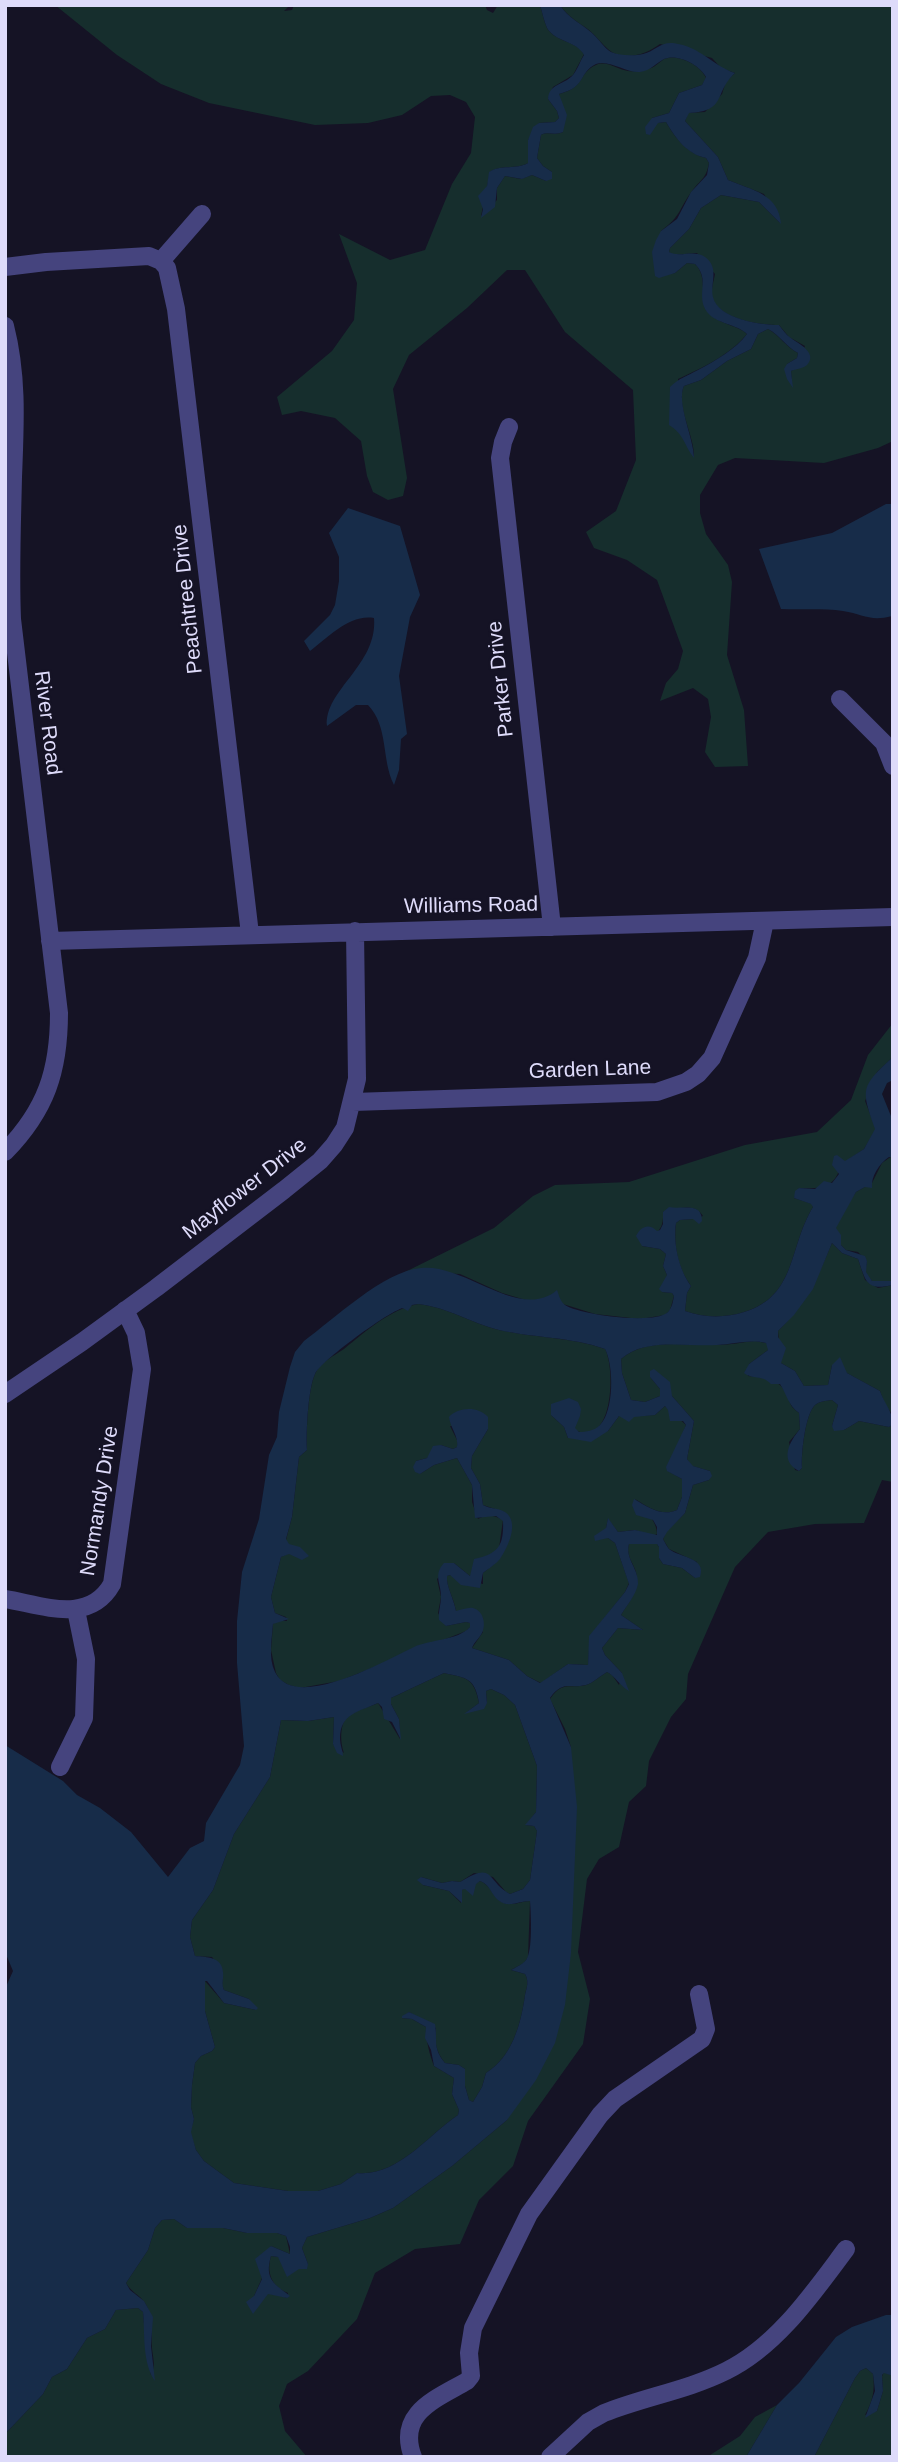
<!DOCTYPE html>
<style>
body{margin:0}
#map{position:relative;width:898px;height:2462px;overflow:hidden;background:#151325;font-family:Helvetica,sans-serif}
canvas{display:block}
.frame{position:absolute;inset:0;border:7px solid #dedbfa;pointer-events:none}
</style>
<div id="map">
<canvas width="898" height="2462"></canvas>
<div class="frame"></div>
</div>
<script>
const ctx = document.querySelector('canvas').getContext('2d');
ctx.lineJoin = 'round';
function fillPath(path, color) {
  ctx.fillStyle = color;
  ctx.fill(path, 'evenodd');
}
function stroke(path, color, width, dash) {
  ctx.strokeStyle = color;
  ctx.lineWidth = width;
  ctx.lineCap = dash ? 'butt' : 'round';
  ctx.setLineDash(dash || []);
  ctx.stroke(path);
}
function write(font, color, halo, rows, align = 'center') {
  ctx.font = font + ' Helvetica,sans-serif';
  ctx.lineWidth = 5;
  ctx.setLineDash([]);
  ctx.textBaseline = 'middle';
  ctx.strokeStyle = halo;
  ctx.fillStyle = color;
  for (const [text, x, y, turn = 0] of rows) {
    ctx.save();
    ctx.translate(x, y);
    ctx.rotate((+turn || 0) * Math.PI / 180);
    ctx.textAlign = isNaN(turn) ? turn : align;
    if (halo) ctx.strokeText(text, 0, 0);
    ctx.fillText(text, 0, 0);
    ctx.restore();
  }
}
fillPath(new Path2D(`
 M55,5h235l-6,6 8,-1 2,-5h191l2,5 6,3 5,-8h42c2,7 4,16 7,23 8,14 30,13 37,26l-11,21 -20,12 -5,12 9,12 2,7 -4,4 -16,1 -11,17v23c-12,7 -27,1 -38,9l-9,44 16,-16v-12l8,-12 16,3 11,-4 14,6 6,-9 -9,-6 -6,-8 4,-23c7,-4 14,1 22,-3l-4,-38c26,-6 19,-21 37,-29 11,-5 22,5 32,6 7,1 21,-1 27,-5 3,-2 6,-5 9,-7 13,-6 37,6 42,19l-4,7 -23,8 -10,20 -17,5 6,5 8,-1c9,16 22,32 40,36l3,5c-3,16 -8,16 -17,28 -14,19 -10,24 -31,40l5,43 9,-1 12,-10 8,1c15,15 1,35 17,51 9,10 26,10 35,19 -17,21 -45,34 -69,45l2,53 14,25c1,-20 -19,-53 -10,-71l17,-6 26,-19 24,-12 7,-15 10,-5c12,7 18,18 30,24l-1,5 -10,6 5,21 -1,-14 4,-2 10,-23 -16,-9 -10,-12c-18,0 -63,-6 -67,-29 -1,-7 2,-16 3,-22l-18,-21 -24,2 -4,-3 1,-4 19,-19 12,-21 20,-13 38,7 21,21 -16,-29 -36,-14 -10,-23 -33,-36 3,-8 17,-1 17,-18 4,-13 9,-8 -14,-5 -9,-10 -52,-14c-13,10 -36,18 -51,6 -7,-6 -13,-14 -20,-20 -11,-8 -21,-13 -29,-25h333v436l-15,7 -54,15 -89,-5 -17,7 -18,30v18l6,21 22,31 4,17 -5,73 17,55 4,56 -33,1 -10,-15 6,-35 -3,-18 -15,-11 -33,13 6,-18 12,-14 5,-18 -26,-71 -30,-20 -33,-12 -8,-16 30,-21 20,-51 -3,-70 -68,-58 -40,-62h-18l-40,38 -58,47 -16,34 14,89 -4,18 -15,4 -15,-8 -6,-16 -6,-35 -26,-23 -34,-7 -19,4 -5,-18 55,-46 22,-31 3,-37 -18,-49 51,26 35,-10 27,-66 19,-31 4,-36 -9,-15 -16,-7 -19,1 -29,19 -34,8 -53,2 -106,-22 -48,-19 -44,-29z
 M893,1023v34l-16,15 -12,29 11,28 -12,20 -19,13 -3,-1c-6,26 -17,28 -43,27l-5,10 18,6 1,3c-25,41 -16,89 -69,105 -19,6 -40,6 -59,-1l2,-18 4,-7c-13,-17 -18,-42 -15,-63l4,-3 13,-1 10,-3c-9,-14 -26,-7 -40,-4 1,20 -7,20 -21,34l18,3 6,5 -3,12 4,9 -5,17 10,1 2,3 -4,14 -5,5 -25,4 -45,-5 -48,-15 -18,2 -27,-8 -42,-19 -55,-2 89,-44 39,-32 22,-11 74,-3 116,-37 72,-13 34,-32 17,-45z
 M892,1156l1,125h-21l-7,-8 2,-12 -9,-9 -12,-2 -5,-5 -6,-16 4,-11 17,-26 16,-9 10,-20z
 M832,1243l10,10 16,6 7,21 13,8 15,-3v130l-8,-10 -5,-14 -48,-26 -4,20 -24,1 -9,-15 -14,-8 -3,-32c29,-29 38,-51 54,-88z
 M418,1304c29,3 53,19 81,26 35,8 72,7 106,19 10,18 9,93 -25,83 -9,-3 -20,-13 -29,-17l13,12 4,11 40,-7 11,-15 36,-1 10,-9 21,19 -18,46 14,8v18l-5,13c-15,7 -29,-3 -42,-11 9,11 22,21 22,35l-4,2 -18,-6 -17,2 -10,-13 -2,9 2,10 7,5 14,40 -4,9 -35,44 -2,29 -20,-1 -27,19 -14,-7 -18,-16 -37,-12 11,-16 -27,-21c-2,-13 -10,-24 -9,-35l3,-1 33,9v-11c27,-20 25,-29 21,-61l-21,-7 -3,-21 -9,-16 1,-12 16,-27 -38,-3 8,16 -1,5 -4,2 -12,-4 -14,13 -11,3 4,13 14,-9 23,-7 15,27v17l6,17c9,-5 16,-4 25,1l-4,28 -29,28 -16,-13 -17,16 4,18 -3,16 8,13 20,-4 4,1v4l-4,4 -127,50 -39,7 -11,-3 -9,-5 -4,-7 -5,-23 2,-26 4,-3h10l-1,-4 -11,-4 -4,-16 10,-40 8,-4 -3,-13 6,-23 7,-60 8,-7c-1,-18 1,-60 8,-76 5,-12 19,-18 29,-25 22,-18 45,-39 74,-45z
 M755,1341l11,2 3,3 -1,4 -19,14 -1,12c15,1 33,3 39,19 5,11 2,10 12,18l1,16 -11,13 6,28 4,1 3,-3c-1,-14 3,-53 13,-63 5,-4 10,-4 17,-5l6,5 -6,21 12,4 15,-9 30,6 4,-3v58l-11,-2 -18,43 -49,1 -47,8 -33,35 -47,107 -2,25 -15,18 -22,44 -3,25 -17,16 -10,45 -20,12 -12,20 -9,73 12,47 -7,45 -55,77 -15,45 -34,34 -19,44 -45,5 -40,24 -18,46 -49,52 -21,13 -8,22 6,25 22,26h-302l1,-24 37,-39 9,-17 15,-8 20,-31 18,-9 11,-19 22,-2 5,4 3,36 5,27c5,-10 2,-16 1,-27 -1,-18 3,-28 -7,-45 -5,-8 -14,-11 -19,-20l22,-33 7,-22 7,-8 12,-1 13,9h36l24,5h30l9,3 4,18 -19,-8 -12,20 3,12 -8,18 19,-3 14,5 1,-5c-16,-6 -22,-20 -17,-37l7,1 21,12 9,-5 -6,-16 5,-11 63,-19 23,-10 59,-42 55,-46 64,-373 -6,-18 -15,-30c13,-19 19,-10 36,-14 7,-2 14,-9 21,-13l5,3 7,10 3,-12 -17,-18 -3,-7 16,-20 25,2 -22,-15c7,-12 17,-23 16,-38 -1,-12 -12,-20 -8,-33h28l2,3v11l4,6 19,4 13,10 2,-16 -28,-13 -6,-10 3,-7 19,-19 8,-28 16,-5 1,-9 -18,-5 -5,-7 7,-38 -22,-25 -22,-19 10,12v7l-15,6 -14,-2 -9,-27 -1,-14c25,-22 66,-13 96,-14 13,0 26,-3 38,-4z
 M444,1673c23,5 30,5 35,30l-12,9 20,-9 -1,-12 5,-2 13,6 11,10 22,61 -1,46 -10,13 8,1 3,5 -7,49 -7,9 -13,5 -4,-2 -13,-15 -19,-4 -14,9 -8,-1 -10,2 -21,-6 2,8 26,6 12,12 1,-13 18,-9c14,5 13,24 32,23 6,0 11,-3 18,-3l-2,56 -4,6 -13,7 14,4c4,7 2,13 0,21 -4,29 -13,62 -39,78l-4,14 -9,15 -4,-2 -4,-14v-17l-6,-4 -14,-2c-9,-11 -11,-22 -9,-35l-27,-16 -7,6 10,1 14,8c-1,10 4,29 8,39l20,12 -2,16 7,16 -1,5c-31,21 -61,62 -101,58l-16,11 -23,7h-30l-54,-8 -30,-22 -8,-11 -6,-18 4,-13 -3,-12 1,-22 3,-22 6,-7 11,-5 3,-4 -10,-36v-30l19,22 32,7 -7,-11 -25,-9 -2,-5 1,-13 -11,-15 -17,-1 -5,-19 2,-17 21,-30 21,-56 36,-57 11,-57 27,1 26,-4 -1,27 11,9c-4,-11 -5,-31 6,-39 8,-5 20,-7 28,-11l22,36 -1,-20 -8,-15v-6z
 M866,2368l7,6c2,17 0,26 -8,41l12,-4 6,-20 -1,-15 2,-4 9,4v81h-79l41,-79 5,-7z
 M777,2405l-31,52h-39l33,-21 15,-19z`), '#162e2d');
fillPath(new Path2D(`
 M540,5h20c8,13 21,18 32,28 7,6 12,15 19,19 9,4 24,4 32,2 12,-3 17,-12 30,-11 29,4 38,22 62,30 -22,20 -7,38 -46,40l-4,8 33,36 10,23c24,10 51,14 53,44l-22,-22 -38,-7 -20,13 -12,21 -19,19 -1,4c11,6 25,-3 36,5 15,11 5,26 8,40 5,22 48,28 66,28 4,5 7,10 12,13 8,6 27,15 16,27 -3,3 -11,4 -16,6l2,17 -6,-9 -3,-10 3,-5 10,-6 1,-5c-12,-6 -18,-18 -30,-24l-10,5 -7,15 -24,12 -26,19 -17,6c-8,16 10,53 10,72 -10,-13 -10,-24 -25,-33l1,-38c9,-9 17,-11 28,-17 17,-9 38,-21 49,-36 -10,-10 -31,-10 -40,-22 -12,-17 4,-32 -12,-48l-8,-1 -12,10 -16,5 -4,-2 -3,-24 4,-12 5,-9 16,-12 14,-27 16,-17 2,-12 -3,-5c-19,-4 -30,-19 -40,-36l-8,1 -8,12 -4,-1 -1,-7 7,-9 17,-5 10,-20 23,-8 4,-8c-6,-12 -29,-24 -42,-18 -9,5 -14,12 -24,13 -14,1 -31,-13 -44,-8 -18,9 -9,23 -37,30l8,21 -4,17c-8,4 -15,-1 -22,3l-4,23 6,8 9,6v7l-6,2 -14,-6 -10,4 -17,-3 -8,12 -2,19 -14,11 2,-9 -5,-13 9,-10 2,-14c12,-8 27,-2 39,-9v-23l5,-13 6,-4 16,-1 4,-4 -2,-7 -9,-12c1,-15 15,-14 24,-23 5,-5 8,-15 12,-21 -7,-14 -29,-13 -37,-27 -3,-7 -5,-16 -7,-23z
 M886,504h7l-1,112c-22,6 -29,-2 -49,-5 -20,-3 -42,-1 -62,-2l-22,-60 73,-16z
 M348,508l52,18 20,69 -10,22 -11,59 8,58 -6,5 -2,31 -5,15c-13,-26 -5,-58 -26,-80h-12l-29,21c-3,-36 51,-61 47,-108 -25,-4 -45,19 -64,33l-6,-10 26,-26 5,-10 4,-24v-24l-10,-24z
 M893,1057v23l-6,3 -5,11 11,27v36h-4c-10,7 -18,19 -17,31l-7,-1 -9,5 -20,36 5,7v10l5,5 19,6 2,5 -1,11 6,9h21v4c-27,6 -27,-3 -35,-26l-16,-6 -10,-10 -19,46 -19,26 -16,16v6l8,11 -5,15 14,8 9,15 24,-1 4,-20 8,-8 7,16 33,18c4,12 13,21 13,33l-4,3 -30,-6 -15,9 -10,1 -2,-5 6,-21 -6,-5c-7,1 -12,1 -17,5 -10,10 -14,49 -13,63l-3,3c-20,-10 -10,-29 1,-42l-1,-16c-11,-8 -12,-18 -19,-29h-9c-10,-10 -18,-4 -27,-11l5,-9 19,-14 -2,-7c-16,-4 -32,1 -49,2 -30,2 -72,-8 -96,14l1,14 9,27 14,2 15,-6v-7l-10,-12v-6l4,-2 16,13 2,14 22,25 -7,38 6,7 17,5 2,5 -3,4 -16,5 -8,28 -18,19 -4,7c1,2 5,9 6,10 11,9 38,8 31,28l-5,1 -13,-10 -19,-4 -4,-6v-11l-2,-3h-28c-4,15 10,25 9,40 -2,11 -11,21 -17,31l22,15 -25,-2 -16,20 3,7 17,18 7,18c-9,-5 -14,-15 -22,-19 -7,4 -14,11 -21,13 -17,4 -23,-5 -36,13l21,49 6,60 -6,146 -6,52 -10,38 -19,37 -29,40 -55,46 -59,42 -23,10 -63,19 -5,11 6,16 -1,5h-8l-12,8 -9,-20 -7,-1c-7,24 4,28 19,40l-3,2 -19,-4 -15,20 -7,-12 8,-6 8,-17 -7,-20 16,-13 19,8v-7l-4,-11 -9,-3h-30l-24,-5h-36l-13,-9 -12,1 -7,8 -7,22 -22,33 4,7 14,11 9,16 -2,29 4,35c-13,-18 -10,-48 -12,-69l-5,-4 -22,2 -11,19 -18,9 -20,31 -15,8 -9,17 -38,40v-445l8,-18 -8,-19v-207l58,36 14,14 23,13 31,24 37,45 22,-29 14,-7 2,-18 34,-58 4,-19 -7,-83v-42l5,-49 17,-53 10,-64 8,-18 2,-25 11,-45 5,-15 9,-11c30,-22 80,-70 117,-73 44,-5 99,54 136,22 2,5 3,11 8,15 15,10 90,20 103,7 4,-4 5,-11 6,-16l-2,-3 -10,-1 -3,-3 8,-14 -4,-9 3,-12 -6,-5 -18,-3 -6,-10c5,-10 13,-13 21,-5l3,-1 3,-6v-12l6,-5c13,3 33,-6 33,14l-3,3 -6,-5 -13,1 -4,3c-3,21 3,46 15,63l-4,7 -2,18c19,7 40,7 59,1 53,-16 44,-64 69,-105l-2,-3 -17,-6 1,-7 4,-3 16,1 9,-8 8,2 7,-9 -7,-9 2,-9 3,-1 8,6 19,-12 11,-20c-14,-40 -15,-42 18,-72zM418,1304c29,3 53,19 81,26 35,8 73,7 106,19 9,17 9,62 -5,76 -6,6 -14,7 -21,7l-4,-4 5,-12 1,-7 -3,-7 -9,-4 -18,6v11l13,12 4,11 23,4 17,-11 11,-15 10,6 5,-5 21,-2 10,-9 3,4 2,11h13l3,4 -20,42 1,4 15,8v18l-5,13c-15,7 -29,-3 -43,-11l-2,6 4,10 17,5 4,7v8l-22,-5 -17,2 -10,-14 -2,10 -12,8 1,5 13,-3 7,5 14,41 -4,8 -36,44 -1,29 -20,-1 -28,19 -13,-7 -18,-16 -37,-12c2,-6 7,-9 10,-15 4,-8 2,-22 -9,-25 -5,-1 -12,2 -17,3 -2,-12 -10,-25 -9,-35l3,-1 11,10 19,3 3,-15c5,-4 13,-9 17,-14 8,-12 20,-37 5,-47 -6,-4 -15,-3 -22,-7l-3,-21 -9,-16 1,-12 16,-27v-12c-10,-11 -30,-10 -39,0 1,10 10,20 8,30l-4,2 -12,-4 -8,1 -6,12 -11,3 -3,6 2,5 5,2 14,-9 23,-7 15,27 3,33 21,-2 7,5c1,25 -5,33 -29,38l-4,17 -16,-13h-10c-11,12 -3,20 -3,33 0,9 -3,16 -2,24l7,6 20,-4 4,1v4c-13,14 -39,12 -56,20 -26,12 -119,66 -139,25 -7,-14 -3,-33 -2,-48l16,-5 -14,-6 -4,-16 10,-40 8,-3 13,6 7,-4 -9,-9 -11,-3 -3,-5 6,-22 7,-60 8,-7c-1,-18 1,-61 8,-76 6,-13 68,-58 83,-64 5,-3 5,-2 10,1l4,-6zM444,1673c23,5 31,5 35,30l-15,11 20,-5 3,-6 -1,-12 5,-2 13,6 11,10 22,61 -1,46 -11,13 9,1 3,5 -7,49 -7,9 -13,5c-24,-13 -15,-34 -50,-12l-8,-1 -10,2 -21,-6 -4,3 6,5 26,6 13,12v-13l3,-1 8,7 3,-12 4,-3c12,4 12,20 26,23 8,1 16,-3 24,-3 1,13 3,50 -4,59 -4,5 -10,7 -15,10l14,4c4,7 2,13 0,21 -4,29 -13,62 -39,78l-4,14 -9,15 -4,-2 -4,-14v-17l-6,-4 -14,-2c-13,-16 -7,-23 -10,-39l-26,-12 -7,4v2l10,1 14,8 -1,11 6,12 3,16 20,12 -2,16 7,16 -1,5c-31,21 -61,62 -101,58l-16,11 -23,7h-30l-54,-8 -30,-22 -8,-11 -5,-18 3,-13 -3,-12 1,-22 3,-22 6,-7 11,-5 3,-4 -10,-36v-30h2l17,22 32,7 2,-2 -9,-9 -25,-9c-3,-7 0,-11 -1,-18 -1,-15 -16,-15 -28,-16l-5,-19 2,-17 21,-30 21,-56 36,-57 11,-57 27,1 26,-4 -1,27 4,9 6,3c0,-5 -3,-11 -3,-17 0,-26 19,-27 38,-36l4,4 2,12 8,3 9,18 -2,-21 -8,-15v-6z
 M886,2315h7v61l-9,-3 -2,2 1,16 -6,20 -12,7 10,-27 -2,-17 -7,-6 -6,3 -5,7 -41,79h-68l31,-52 22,-22 37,-46 16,-10z`), '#172c49');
stroke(new Path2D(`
 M161,261l41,-47
 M5,267l41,-5 103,-6 12,5 6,7 9,41 74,625
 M5,326c13,51 10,99 8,151 -1,48 -3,94 -1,142l47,394c0,58 -13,97 -54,139
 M509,427l-6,15 -3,16 52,469
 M840,699l44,44 9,23
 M50,941l843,-24
 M353,1102l304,-10 29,-10 12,-8 14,-16 45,-100 8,-37
 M5,1394l77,-52 74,-54 128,-98 36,-29 14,-16 11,-17 12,-49 -2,-148
 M5,1599c37,6 84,26 107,-15l30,-215 -6,-36 -11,-23
 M60,1767l24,-49 2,-59 -10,-49
 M413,2457c-17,-44 23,-58 54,-76l4,-5 -2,-23 4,-25 56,-114 71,-99 15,-16 87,-60 4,-10 -7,-35
 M550,2457l38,-35 16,-9c40,-16 84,-23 122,-42 51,-25 87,-78 120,-122`), '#45447e', 18);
write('21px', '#dedbfa', '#151325', [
 ["Peachtree Drive",188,599,-96],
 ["Parker Drive",501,679,-96],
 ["River Road",47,723,83],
 ["Williams Road",471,906,-1],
 ["Garden Lane",590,1070,-2],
 ["Mayflower Drive",245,1189,-38],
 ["Normandy Drive",100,1501,-81]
]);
</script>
